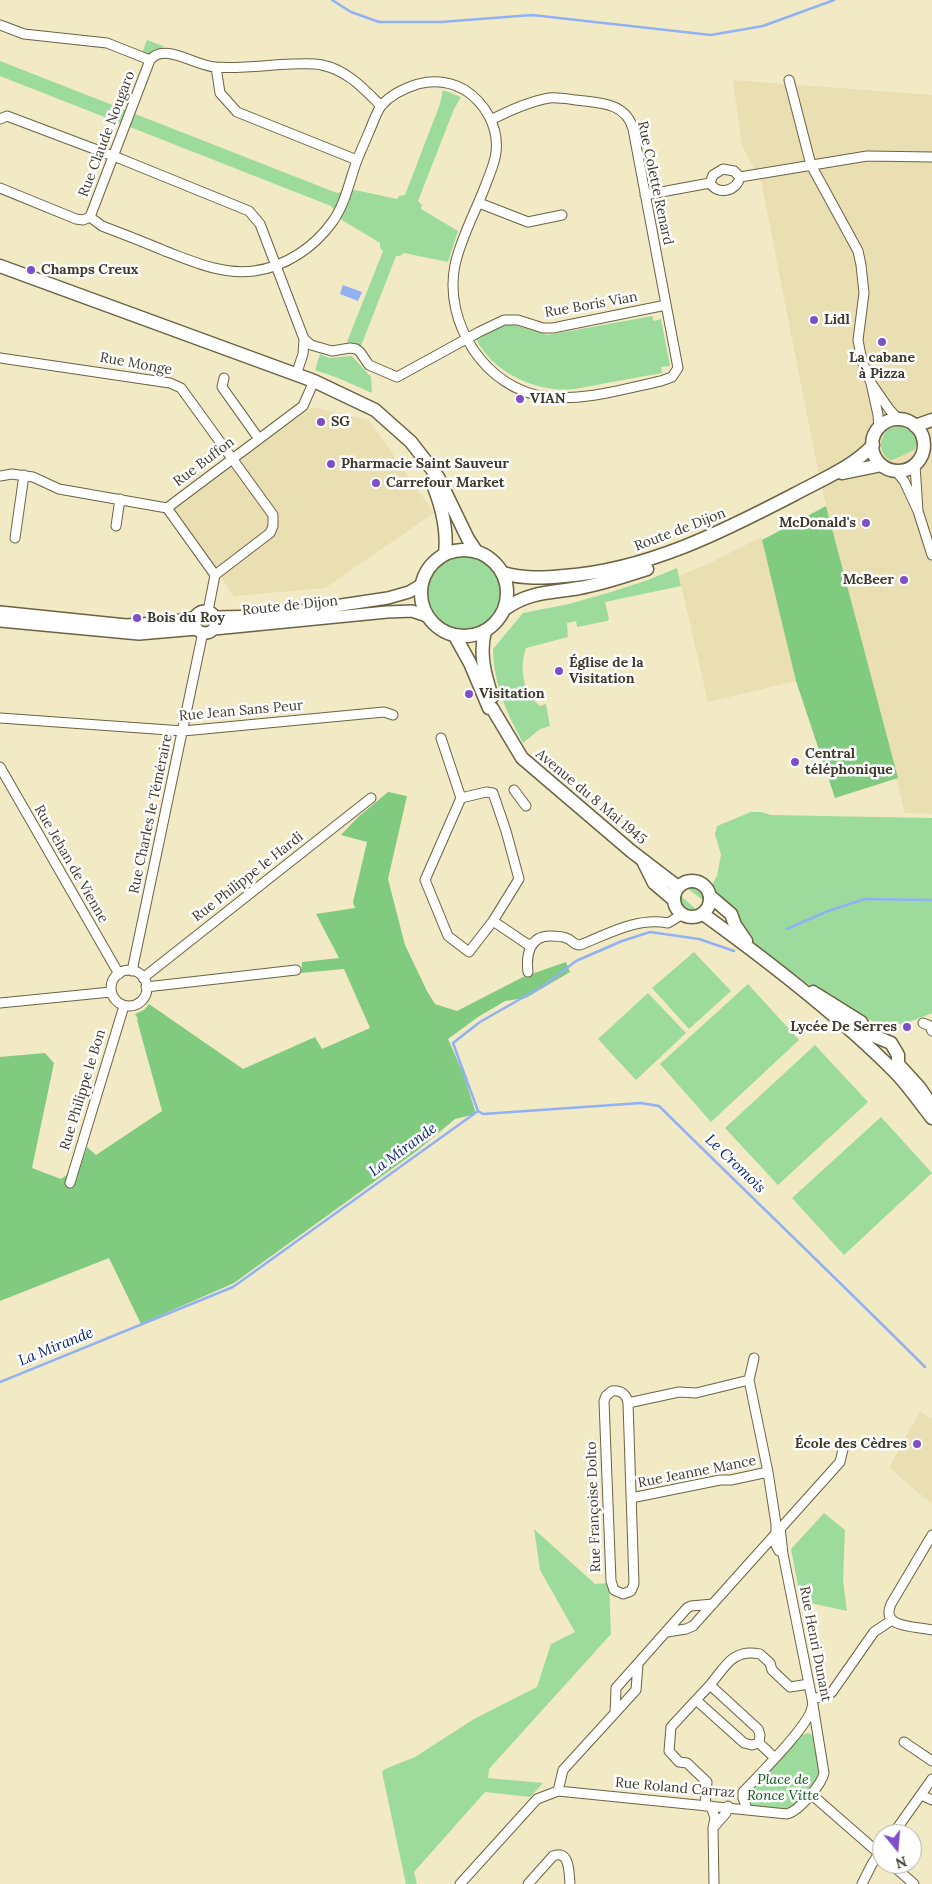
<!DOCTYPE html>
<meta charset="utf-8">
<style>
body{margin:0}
#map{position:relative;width:932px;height:1884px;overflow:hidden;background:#f2e9c5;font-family:Lora,serif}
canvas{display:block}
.north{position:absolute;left:872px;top:1824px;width:50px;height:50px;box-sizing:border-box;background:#fff;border:1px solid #b2b0ab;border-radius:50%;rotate:163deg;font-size:14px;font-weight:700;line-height:20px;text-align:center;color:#3e3a2c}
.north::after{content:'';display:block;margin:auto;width:18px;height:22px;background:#804ec7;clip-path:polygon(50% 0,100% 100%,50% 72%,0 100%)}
</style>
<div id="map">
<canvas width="932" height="1884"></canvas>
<div class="north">N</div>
</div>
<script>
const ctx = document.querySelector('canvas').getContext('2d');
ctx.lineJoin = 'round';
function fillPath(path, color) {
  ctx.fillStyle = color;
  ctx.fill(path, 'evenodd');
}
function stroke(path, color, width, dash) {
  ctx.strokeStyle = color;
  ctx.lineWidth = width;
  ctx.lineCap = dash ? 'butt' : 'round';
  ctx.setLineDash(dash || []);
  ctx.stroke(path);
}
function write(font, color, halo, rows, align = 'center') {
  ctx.font = font + ' Lora,serif';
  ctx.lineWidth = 5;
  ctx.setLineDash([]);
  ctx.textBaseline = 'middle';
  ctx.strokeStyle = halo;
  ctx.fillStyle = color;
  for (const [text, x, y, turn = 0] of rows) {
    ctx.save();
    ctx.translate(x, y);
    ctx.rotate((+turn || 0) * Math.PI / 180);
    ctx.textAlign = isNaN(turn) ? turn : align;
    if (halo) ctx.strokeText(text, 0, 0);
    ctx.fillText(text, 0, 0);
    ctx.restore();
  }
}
fillPath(new Path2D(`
 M733,80l199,15v719l-27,-1 -85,-332 -59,-300 -19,-35z
 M313,407l56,13 65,93 -109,75 -91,8 -61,-89z
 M761,537l5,15 30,129 -88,21 -29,-126 33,-14z
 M920,1411l12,8v85l-43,-36z`), '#eadfb3');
fillPath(new Path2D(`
 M147,40l16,6 -1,5 -12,3 -8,-1z
 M0,61l337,132 18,-3 42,9 2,-3 6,-1 35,-91 3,-14 18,7 -7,12 -36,92 4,4 -1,4 37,22 -10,31 -44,-9 -4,3h-4l-35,90 -14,-4 36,-91 -3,-3v-5l-38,-23 -11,-14 -331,-130z
 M652,316l2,5 7,-2 9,47 -9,1 1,6c-21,4 -41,7 -61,11 -16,3 -31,7 -47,5 -32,-4 -63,-21 -78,-50l26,-13 9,-2 37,11z
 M320,354l9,4 23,-2 19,21 1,16 -34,-15 -23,-8z
 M900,426c11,3 21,13 14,24 -7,3 -19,10 -24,10 -12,-8 -11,-21 -2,-31z
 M426 593a38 38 0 1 1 76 0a38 38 0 1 1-76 0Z
 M677,568l4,18 -76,16 4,17 -2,2 -30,6 -1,-6 -9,2 1,14 -42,11c-7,21 -3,44 14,58l6,-2 4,22 -10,3 -17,14c-17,-32 -29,-57 -30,-94l30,-36 46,-9 42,-12 37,-12z
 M199 622a7 7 0 1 1 14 0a7 7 0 1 1-14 0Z
 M751,812h10l10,3 161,3v195c-20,8 -36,16 -57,10l-70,-41 -48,-35 -8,-7 -34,-43 -4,-11 6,-10 4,-21 -6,-21 2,-8z
 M690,886l12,3 2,12 -17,-13z
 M681,896l16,14 -7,1c-7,-4 -12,-7 -9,-15z
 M694,952l37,39 -42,38 -37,-41z
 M748,984l51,56 -88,82 -51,-58z
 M648,993l38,40 -50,47 -38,-41z
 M815,1045l53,57 -90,83 -53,-57z
 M881,1117l51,56 -88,82 -52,-57z
 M824,1513l21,17 -2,51 4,30 -46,-10 -10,-52z
 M534,1529l61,55 14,-1 2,51 -122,135 -1,9 55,5 -13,14 -45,-5 -71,80 3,12h-11l-24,-112 3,-3 30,-12 59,-38 63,-32 14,-43 24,-12 -35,-62z
 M808,1733l6,3 9,37 -31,38 -40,-3c-5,-4 -7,-9 -5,-14l55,-59z`), '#9ddb9c');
fillPath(new Path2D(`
 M826,506l72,272 -63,20 -39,-117 -34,-141z
 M388,792l19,4 -19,83 17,66 22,46 8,13 22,7 66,-34 43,-15 4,10 -44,26 -21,3 -27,16 -30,22 16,36 12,39 -21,5 -37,31 -184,133 -93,41 -32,-66 -109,43v-244l45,-4 9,10 -22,105 29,11 20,-14 6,-18 9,8 66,-44 -25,-91 1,-1 -3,-5 9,-4 5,-6 94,65 72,-32 7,12 48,-21 -26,-59 -43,4 1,-11 37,-4 -23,-44 39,-6 -2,-6 14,-60 -26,-7 17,-18z`), '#81cb81');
fillPath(new Path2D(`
 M343,285l19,7 -4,9 -18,-7z`), '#92b1f4');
stroke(new Path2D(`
 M332,0l19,12 28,10h62l91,-7 179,20 52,-9 71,-26
 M787,929l41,-18 37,-12 67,1
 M478,1111l5,3 158,-11 18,3c88,87 178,173 266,261
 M0,1382l233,-95 245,-176 -25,-68 27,-21 65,-37 31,-24 46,-20 28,-9 49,7 35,12`), '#92b1f4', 2.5);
const minor = new Path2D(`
 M0,25l24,9 83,9 43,17
 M216,67l4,26 17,19 120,48
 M789,80l22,85 47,86 3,14 3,28 -6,47 4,21 9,22
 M0,119l7,-3 114,43 128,52 11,13 44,115 7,6 21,6 18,-3 6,1 4,3 9,13 28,12 82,-45 25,-12h14l25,8h10l113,-23
 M723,169l11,2 6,6c-3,14 -22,19 -30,6l3,-8z
 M740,177l127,-21 65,1
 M0,188l76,31 7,1 7,-3
 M645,195l65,-12
 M479,203l49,19 34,-7
 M90,217l12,9c21,8 42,16 63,25 29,11 57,24 89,20 31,-4 61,-24 79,-50 12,-17 16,-38 23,-58 4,-11 9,-21 13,-31 4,-9 7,-19 12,-26 10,-12 24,-18 37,-22 16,-4 33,-2 47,6 20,13 34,37 31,62 -1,11 -6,21 -10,32 -10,27 -25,53 -31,81 -12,58 31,125 92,132 38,4 77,-8 114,-16l11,-4 6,-9 -45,-239c-7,-27 -34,-26 -57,-29 -8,-1 -19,-3 -27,-2 -21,4 -39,12 -58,22
 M90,217l60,-157c15,-18 45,6 65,7 25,2 51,-2 77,-3 10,0 20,-1 30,1 25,5 42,24 59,41
 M0,358l170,25 11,5 92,127v11l-3,7 -55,42
 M296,375l7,-21 1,-15
 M224,378l-2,9 37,52
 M879,428l-1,-13 -7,-32 18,26 10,11
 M896,471l8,10 14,30 -3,-46
 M0,476l12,-2 21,3 26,12 108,19 48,67 -7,36
 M167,508l136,-102 11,-25
 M918,511l14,44
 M116,526l4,-27
 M15,538l9,-63
 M0,718l183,13 201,-19 9,3
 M441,738l20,60 25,-6 7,1 13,38 13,48 -26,42 -24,31 -21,-16 -23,-56 36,-82
 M0,767l119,207
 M514,790l12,16
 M493,921l34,23h6
 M111 988a18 18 0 1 1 36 0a18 18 0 1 1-36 0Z
 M132,971l71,-339
 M528,972c-2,-16 1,-36 22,-36 5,0 12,0 16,2 7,2 7,7 14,7 28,-11 57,-28 88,-22l15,-9
 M143,978l228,-180
 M146,987l150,-17
 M0,1003l111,-11
 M923,1023l7,3 2,5
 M70,1183l54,-177
 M754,1358l-5,22 19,92 8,52v21l3,6
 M612,1391c9,-1 15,4 16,12l6,181 -3,7 -8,3 -9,-4 -3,-9 -7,-180 2,-5z
 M628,1403l51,-11 17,1 53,-13
 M631,1498l89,-18h11l37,-8
 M932,1535l-41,69c-11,25 26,22 41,26
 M667,1632l19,-3 7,-3 147,-164 4,-17
 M710,1685l48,44 2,6 -1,8 -7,2 -8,-2 -48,-43z
 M710,1685c15,-18 23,-37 50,-31l10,9 2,7 18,17 19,-3
 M812,1699l16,-4 4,-3 42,-60 18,-12
 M696,1700l-25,27 -2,24 10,11 8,1 20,19 -2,24
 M615,1713l1,-25 71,-80 4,-2 22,-2
 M904,1742l28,19
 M759,1743l16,15
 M558,1791l229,23c12,-3 35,-30 37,-41l-12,-74 -29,-145 -3,-27
 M811,1794l71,62
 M921,1795l11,5
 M711,1806l4,12 -2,10 1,56
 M747,1809l-4,-11v-6c15,-16 67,-67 69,-85
 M713,1828l13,-15 2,-7
 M893,1834l39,-55
 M891,1864l23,20
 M460,1884l77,-85 21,-8 5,-21 73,-80 2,-26
 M528,1884l25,-28c17,-7 16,17 17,28
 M862,1884l10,-20 10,-15`);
const tertiary = new Path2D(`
 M194 622a11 11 0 1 1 22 0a11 11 0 1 1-22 0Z
 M0,612l126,13 44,-3 25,-5
 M215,617l53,-1 120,-18 21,-6 12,-7
 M0,621l139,13 58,-5
 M214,629l173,-17 25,-1 15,5`);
const secondary = new Path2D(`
 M0,266l314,115 61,29 36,32 27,35 30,62 8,12
 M872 445a26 26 0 1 1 52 0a26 26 0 1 1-52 0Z
 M915,426l17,-6
 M842,473l39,-8
 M431,480c10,23 17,48 14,74
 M421 593a43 43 0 1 1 86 0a43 43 0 1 1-86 0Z
 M503,573c21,6 39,5 61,3 83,-6 158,-44 231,-82 26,-14 58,-27 78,-49
 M505,609c25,-18 46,-16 74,-21 23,-4 46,-12 68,-19
 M485,631c-6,23 0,44 7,66
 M455,636l15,27 19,45h3l30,50 109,93 47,36
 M644,863l10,20 20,17
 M674 899a18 18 0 1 1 36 0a18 18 0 1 1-36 0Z
 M710,896l21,18 4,11 11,16
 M703,914c65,47 134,100 191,157 14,14 26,32 38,47
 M813,992l48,30 6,11 24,10 7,12v9
 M898,1064l21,23 13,19`);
stroke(minor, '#6b6343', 11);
stroke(tertiary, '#6b6343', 14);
stroke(secondary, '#6b6343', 15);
stroke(minor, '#fff', 9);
stroke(tertiary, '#fff', 11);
stroke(secondary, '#fff', 12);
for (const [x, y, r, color] of [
 [31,270,5,"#804ec7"],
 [814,320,5,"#804ec7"],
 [882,342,5,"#804ec7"],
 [520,399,5,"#804ec7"],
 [321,422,5,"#804ec7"],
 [331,464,5,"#804ec7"],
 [376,483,5,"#804ec7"],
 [866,523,5,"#804ec7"],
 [904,580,5,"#804ec7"],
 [137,618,5,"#804ec7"],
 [559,671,5,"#804ec7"],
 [469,694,5,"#804ec7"],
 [795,762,5,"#804ec7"],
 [907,1027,5,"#804ec7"],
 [917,1444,5,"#804ec7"]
]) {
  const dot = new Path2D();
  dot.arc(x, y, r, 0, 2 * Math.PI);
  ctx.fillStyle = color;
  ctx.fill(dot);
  stroke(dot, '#fff', 2);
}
write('14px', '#3e3a2c', '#fff', [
 ["Rue Claude Nougaro",107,134,-69],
 ["Rue Colette Renard",655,183,78],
 ["Rue Boris Vian",591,305,-10],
 ["Rue Monge",136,364,10],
 ["Rue Buffon",204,462,-37],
 ["Route de Dijon",680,530,-21],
 ["Route de Dijon",290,606,-6],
 ["Rue Jean Sans Peur",241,711,-5],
 ["Avenue du 8 Mai 1945",591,797,40],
 ["Rue Charles le Téméraire",151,814,-78],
 ["Rue Jehan de Vienne",71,864,60],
 ["Rue Philippe le Hardi",248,877,-38],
 ["Rue Philippe le Bon",83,1090,-73],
 ["Rue Jeanne Mance",697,1472,-11],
 ["Rue Françoise Dolto",594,1507,-92],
 ["Rue Henri Dunant",815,1644,79],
 ["Rue Roland Carraz",675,1788,5]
]);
write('bold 14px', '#3e3a2c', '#fff', [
 ["Champs Creux",41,270],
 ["Lidl",824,320],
 ["La cabane",882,358,"center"],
 ["à Pizza",882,374,"center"],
 ["VIAN",530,399],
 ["SG",331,422],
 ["Pharmacie Saint Sauveur",341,464],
 ["Carrefour Market",386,483],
 ["McDonald's",856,523,"right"],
 ["McBeer",894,580,"right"],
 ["Bois du Roy",147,618],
 ["Église de la",569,663],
 ["Visitation",569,679],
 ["Visitation",479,694],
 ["Central",805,754],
 ["téléphonique",805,770],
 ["Lycée De Serres",897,1027,"right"],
 ["École des Cèdres",907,1444,"right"]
], 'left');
write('italic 14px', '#095913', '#fff', [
 ["Place de",783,1780],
 ["Ronce Vitte",783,1796]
]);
write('italic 15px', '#082581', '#fff', [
 ["La Mirande",403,1150,-36],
 ["Le Cromois",735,1164,44],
 ["La Mirande",56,1347,-22]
]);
</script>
